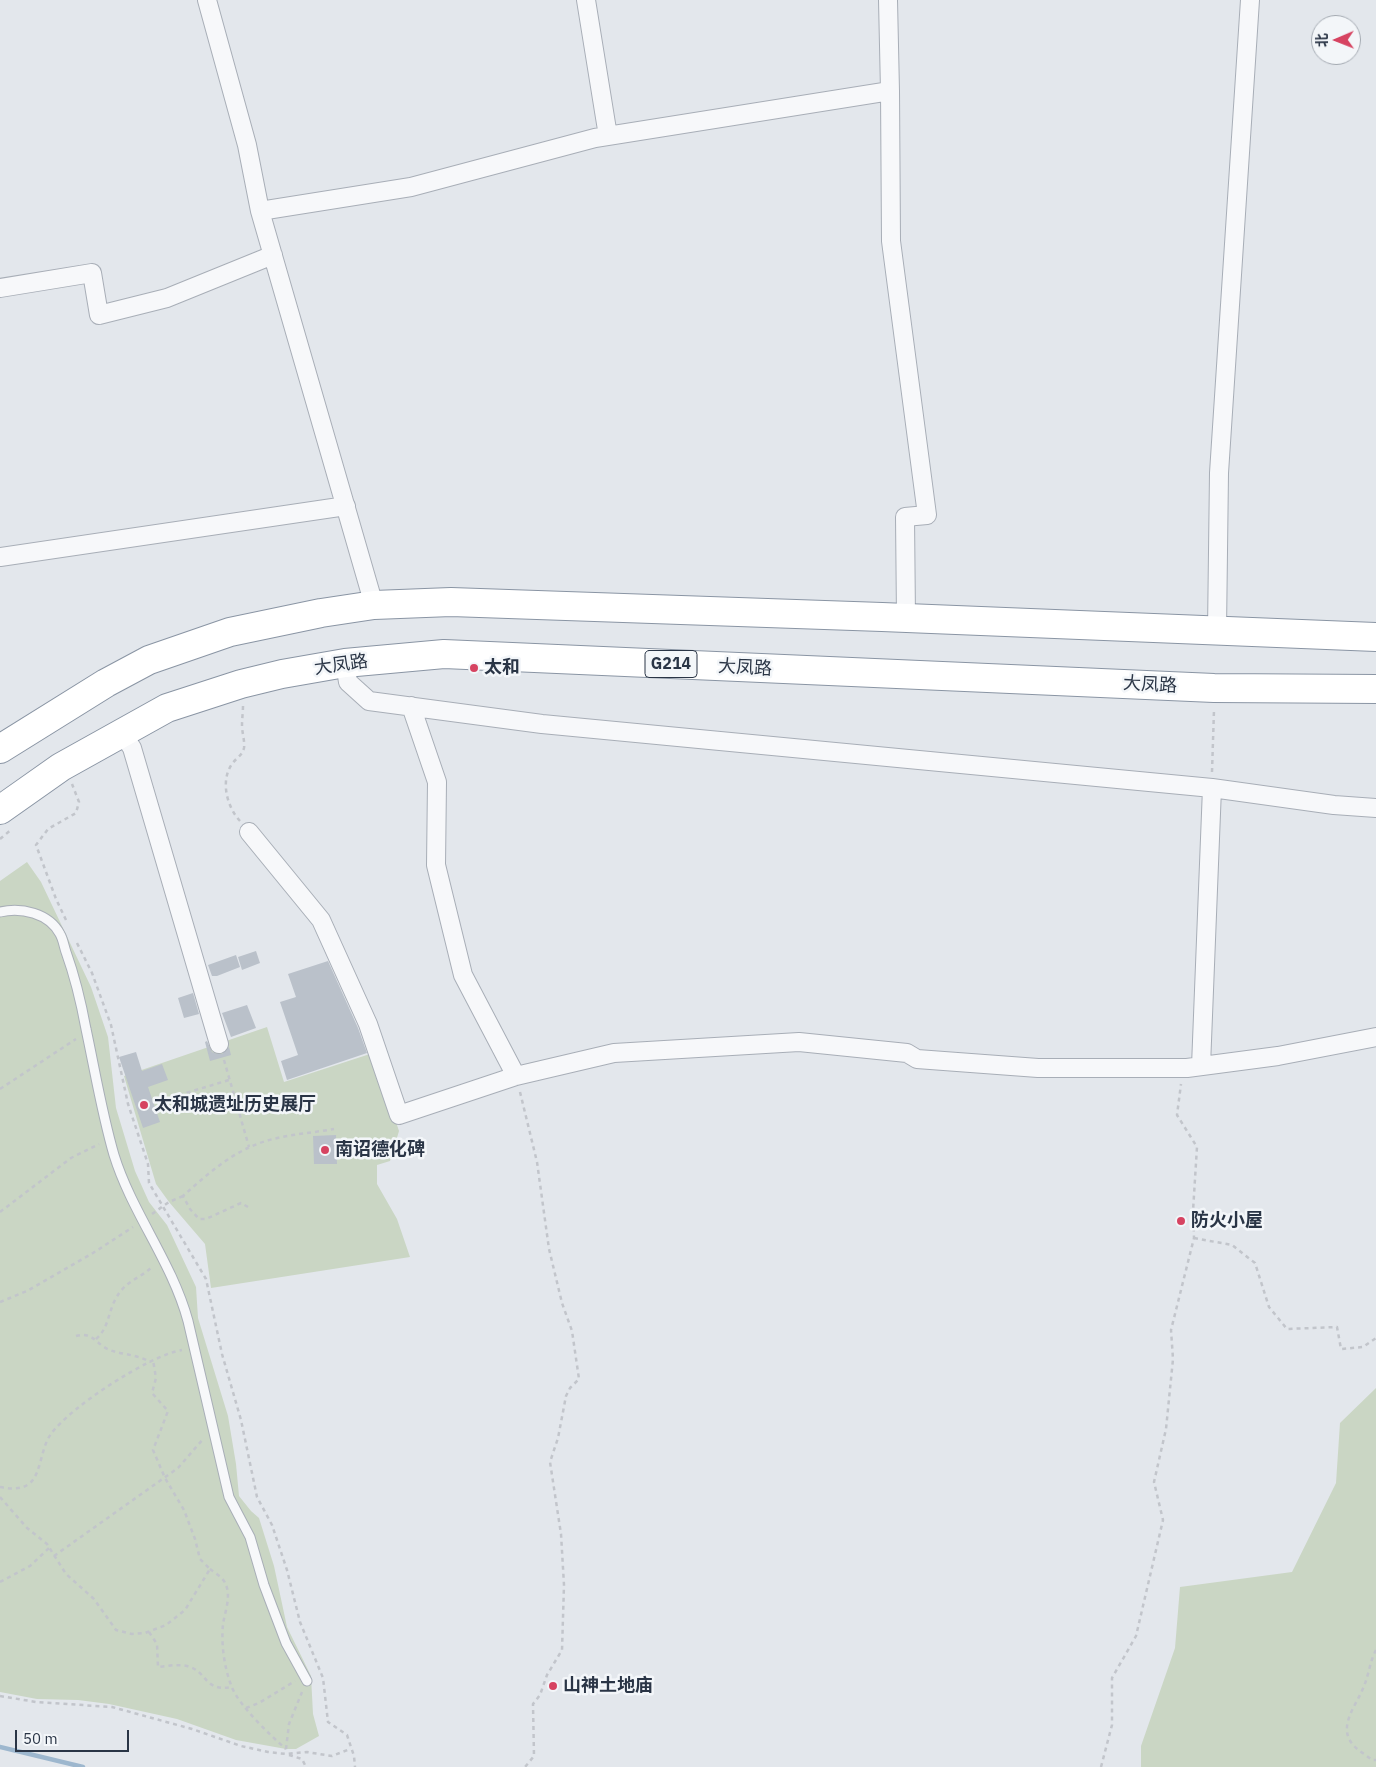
<!DOCTYPE html>
<meta charset="utf-8">
<style>
body{margin:0}
#map{position:relative;width:1376px;height:1767px;overflow:hidden;background:#e3e7ec;font-family:"IBM Plex Sans","Noto Sans SC",sans-serif}
canvas{display:block}
.north{position:absolute;left:1311px;top:15px;width:50px;height:50px;box-sizing:border-box;background:#f3f6f9;border:1px solid #a3a9b1;border-radius:50%;rotate:269deg;font-size:14px;font-weight:700;line-height:20px;text-align:center;color:#2a3546}
.north::after{content:'';display:block;margin:auto;width:18px;height:22px;background:#d64361;clip-path:polygon(50% 0,100% 100%,50% 72%,0 100%)}
.scale{position:absolute;left:15px;top:1730px;width:114px;height:22px;box-sizing:border-box;border:2px solid #2a3546;border-top:0;padding-left:6px;font-size:15px;line-height:18px;white-space:nowrap;color:#2a3546;-webkit-text-stroke:4px #f3f6f9;paint-order:stroke}
</style>
<div id="map">
<canvas width="1376" height="1767"></canvas>
<div class="north">北</div>
<div class="scale">50 m</div>
</div>
<script>
const ctx = document.querySelector('canvas').getContext('2d');
ctx.lineJoin = 'round';
function fillPath(path, color) {
  ctx.fillStyle = color;
  ctx.fill(path, 'evenodd');
}
function stroke(path, color, width, dash) {
  ctx.strokeStyle = color;
  ctx.lineWidth = width;
  ctx.lineCap = dash ? 'butt' : 'round';
  ctx.setLineDash(dash || []);
  ctx.stroke(path);
}
function write(font, color, halo, rows, align = 'center') {
  ctx.font = font + ' "IBM Plex Sans","Noto Sans SC",sans-serif';
  ctx.lineWidth = 5;
  ctx.setLineDash([]);
  ctx.textBaseline = 'middle';
  ctx.strokeStyle = halo;
  ctx.fillStyle = color;
  for (const [text, x, y, turn = 0] of rows) {
    ctx.save();
    ctx.translate(x, y);
    ctx.rotate((+turn || 0) * Math.PI / 180);
    ctx.textAlign = isNaN(turn) ? turn : align;
    if (halo) ctx.strokeText(text, 0, 0);
    ctx.fillText(text, 0, 0);
    ctx.restore();
  }
}
fillPath(new Path2D(`
 M27,862l14,20 50,105 17,50 8,71 19,63 14,31 18,23 29,62 2,31 30,98 8,48 3,32 12,15 8,7 15,48 13,61 24,49 2,38 6,22 -23,13h-10l-50,-9 -59,-21 -68,-15 -31,-4 -41,-1 -37,-7v-811z
 M267,1027l17,55 89,-29 26,78 -9,30 -13,4v19l20,35 13,38 -199,31 -6,-44 -36,-42 -13,-18 -32,-108z
 M1376,1388v379h-235v-21l34,-98 5,-61 112,-15 44,-89 4,-60z`), '#cad6c4');
stroke(new Path2D(`
 M0,1747l83,20`), '#9db7ce', 4.5);
fillPath(new Path2D(`
 M256,951l4,12 -18,7 -4,-13z
 M236,955l4,12 -23,9h-5l-4,-11z
 M328,961l30,67 9,25 -80,27 -6,-19 17,-6 -18,-53 16,-5 -8,-23z
 M193,993l6,21 -15,4 -6,-20z
 M247,1005l9,23 -25,9 -9,-24z
 M207,1041l5,11 5,2h5l7,-7 2,8 -21,6 -5,-19z
 M136,1052l6,19 20,-7 6,16 -20,7 12,35 -17,6 -24,-71z
 M336,1135l1,29h-23l-1,-28z`), '#bac1ca');
const service = new Path2D(`
 M0,912c21,-5 49,1 60,22 3,5 4,12 6,18 9,25 15,50 20,77 9,42 16,85 28,126 18,58 58,107 74,166l41,176 21,40 14,48 22,58 21,38`);
const minor = new Path2D(`
 M207,0l40,145 13,66 114,394
 M586,0l22,136
 M888,0l2,91 1,150 36,274 -22,2 1,101
 M260,211l151,-24 184,-49 295,-47
 M0,288l92,-15 7,42 68,-17 106,-43
 M0,557l346,-51
 M1217,630l2,-157 31,-473
 M345,663l3,19 21,19 173,23 670,64 122,17 42,3
 M411,706l26,76 -1,83 27,110 53,101
 M122,733l10,15 87,296
 M249,832l72,88 47,104 31,91 117,-39 98,-23 185,-11 108,11 10,6 121,9h149l91,-12 98,-19
 M1201,1066l11,-278`);
const trunk = new Path2D(`
 M0,749l106,-66 43,-23 81,-28 91,-19 53,-8 77,-3 431,15 494,20
 M0,810l61,-43 106,-59 74,-24 41,-10 63,-11 99,-9 770,34 162,1`);
stroke(service, '#a8aeb7', 11);
stroke(minor, '#a8aeb7', 20);
stroke(trunk, '#8a95a4', 30);
stroke(new Path2D(`
 M1212,772l2,-62
 M240,821c-13,-14 -20,-40 -8,-57 4,-6 10,-8 12,-16 1,-7 -2,-15 -2,-23 0,-6 1,-13 1,-19
 M0,839l12,-10
 M66,920l-10,-21 -20,-54 12,-16 28,-16 3,-11 -7,-18
 M77,943l15,30 19,52 17,79 20,60 1,19 57,96 16,75 19,66 16,77 15,28 15,45 13,52 23,56 5,44 19,13 7,21 1,11
 M224,1060l25,87
 M0,1089l76,-50
 M520,1092l17,70 12,87 13,54 10,28 7,48 -9,9 -4,8 -8,42 -8,24 11,72 3,51 -2,65 -15,25 -7,20 -7,9 1,52 -9,11
 M156,1102l73,-22
 M248,1207l-7,-4 -35,16h-7l-9,-10 -7,-13c19,-17 41,-37 65,-48 26,-13 58,-14 86,-19
 M0,1212l71,-54 28,-14
 M152,1214l17,-12 14,-6
 M1194,1238l38,7 23,18 14,44 18,22 50,-2 4,22 22,-2 13,-9
 M0,1302l27,-11 66,-38 40,-26
 M76,1336c14,-4 18,4 28,11 12,8 31,6 46,15
 M96,1339c12,-10 12,-25 19,-39 11,-21 24,-20 38,-34
 M0,1487c10,2 22,3 30,-4 11,-9 11,-36 21,-49 19,-27 99,-79 131,-84
 M0,1497l27,31 20,16 19,30 28,25 22,31 16,4 13,-1 21,-8 19,-15 25,-41 -10,-10 -5,-20 -11,-29 -19,-32 -12,-28 15,-39 -16,-18 4,-15 -3,-18
 M54,1556l124,-88 26,-30
 M210,1569c5,4 14,9 16,16 5,12 -1,27 -3,39 -2,19 1,42 8,61 7,20 39,50 55,64
 M0,1582l30,-16 19,-18
 M149,1632l8,12 1,23c8,-1 20,-3 29,-1 21,5 16,26 45,21
 M1376,1650c-6,11 -7,24 -12,36 -7,19 -28,41 -10,60 5,5 12,9 18,14h4
 M0,1696l36,6 76,5 80,22 49,17 27,6 18,2 21,-2 25,4 18,-7
 M246,1708l13,-5 36,-22
 M286,1749l3,-25 13,-32
 M289,1755l13,4 4,8
 M1101,1767l11,-42v-47l24,-42 27,-116 -9,-38 12,-53 7,-70 -2,-29 23,-92 -1,-27 4,-64 -20,-32 4,-31`), '#c2c5cb', 2.5, [4, 4]);
stroke(service, '#f7f8fa', 9);
stroke(minor, '#f7f8fa', 18);
stroke(trunk, '#fff', 28);
for (const [x, y, r, color] of [
 [474,668,5,"#d64361"],
 [144,1105,5,"#d64361"],
 [325,1150,5,"#d64361"],
 [1181,1221,5,"#d64361"],
 [553,1686,5,"#d64361"]
]) {
  const dot = new Path2D();
  dot.arc(x, y, r, 0, 2 * Math.PI);
  ctx.fillStyle = color;
  ctx.fill(dot);
  stroke(dot, '#f3f6f9', 2);
}
for (const [x, y, w] of [
 [671,664,52]
]) {
  const box = new Path2D();
  box.roundRect(x - w / 2, y - 13.5, w, 27, 4);
  ctx.fillStyle = '#f3f6f9';
  ctx.fill(box);
  stroke(box, '#2a3546', 1);
}
write('bold 16px', '#2a3546', null, [
 ["G214",671,664]
]);
write('18px', '#2a3546', '#f3f6f9', [
 ["大凤路",341,665,-8],
 ["大凤路",745,668,3],
 ["大凤路",1150,685,3]
]);
write('bold 18px', '#2a3546', '#f3f6f9', [
 ["太和",484,668],
 ["太和城遗址历史展厅",154,1105],
 ["南诏德化碑",335,1150],
 ["防火小屋",1191,1221],
 ["山神土地庙",563,1686]
], 'left');
</script>
